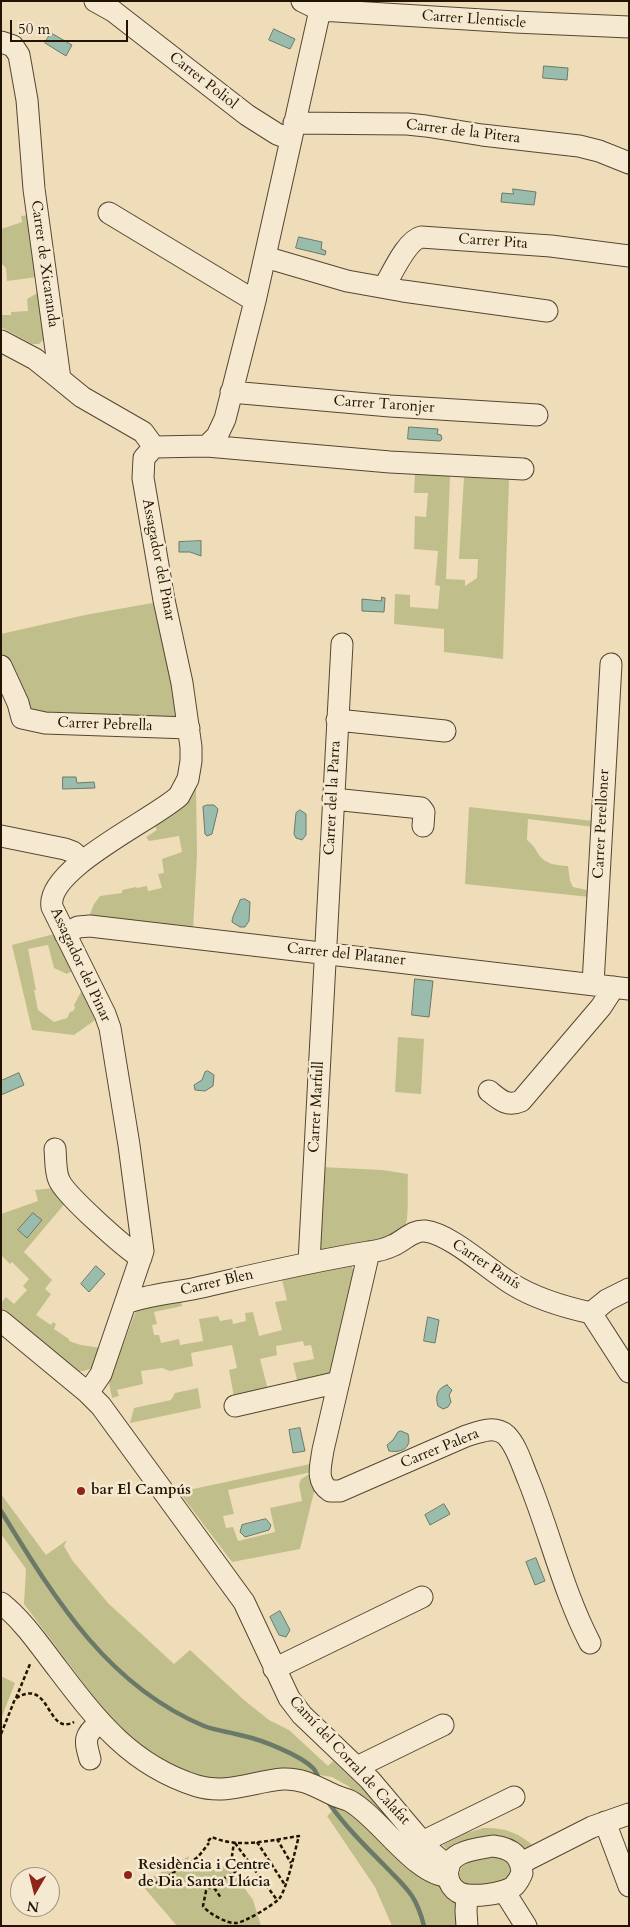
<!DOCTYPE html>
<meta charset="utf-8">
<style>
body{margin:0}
#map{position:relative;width:630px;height:1927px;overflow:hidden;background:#efddba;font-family:Cardo,serif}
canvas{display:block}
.frame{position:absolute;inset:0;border:2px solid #221401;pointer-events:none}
.north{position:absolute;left:10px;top:1867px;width:50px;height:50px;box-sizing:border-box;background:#f5e9d2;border:1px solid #a1947e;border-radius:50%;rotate:188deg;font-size:14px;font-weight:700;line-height:20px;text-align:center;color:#221401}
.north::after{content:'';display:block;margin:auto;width:18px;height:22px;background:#8f2418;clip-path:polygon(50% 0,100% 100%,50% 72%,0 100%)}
.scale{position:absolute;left:10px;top:20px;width:118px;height:22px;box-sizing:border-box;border:2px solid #221401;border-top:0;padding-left:6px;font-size:15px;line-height:18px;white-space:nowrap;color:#221401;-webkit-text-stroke:4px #f5e9d2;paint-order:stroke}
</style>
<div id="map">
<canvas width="630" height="1927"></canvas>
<div class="frame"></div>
<div class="north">N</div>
<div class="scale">50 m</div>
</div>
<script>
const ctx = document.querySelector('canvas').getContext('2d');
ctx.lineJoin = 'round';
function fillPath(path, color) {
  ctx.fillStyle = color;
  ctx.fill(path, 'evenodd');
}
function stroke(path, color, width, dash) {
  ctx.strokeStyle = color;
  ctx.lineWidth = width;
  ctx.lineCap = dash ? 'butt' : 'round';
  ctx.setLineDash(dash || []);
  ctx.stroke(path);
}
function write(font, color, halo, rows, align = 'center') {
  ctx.font = font + ' Cardo,serif';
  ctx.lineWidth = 5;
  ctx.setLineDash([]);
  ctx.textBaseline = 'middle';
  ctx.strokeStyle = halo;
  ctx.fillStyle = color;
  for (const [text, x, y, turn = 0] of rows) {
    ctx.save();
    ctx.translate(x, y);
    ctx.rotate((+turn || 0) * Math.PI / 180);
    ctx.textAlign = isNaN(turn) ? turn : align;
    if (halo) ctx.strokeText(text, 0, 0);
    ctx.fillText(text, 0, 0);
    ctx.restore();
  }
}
fillPath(new Path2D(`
 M29,215l8,62 -30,4 -1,-13 -5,-5v-34l21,-7 -1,-6z
 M39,292l6,46 -6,6h-7l-31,-17v-12h10v-3l17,-1 -1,-12z
 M415,474l35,2 -4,103 19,1v6l12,-8 1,-19h-19l5,-82 45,3 -6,179 -59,-7v-23l-50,-5 1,-30 15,1v12l28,2 2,-23 -5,-1 3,-34 -24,-2 1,-33 11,1 2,-24h-14z
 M158,602l20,116 -148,-6 -29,-60v-18l84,-19z
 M195,787l1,1 1,67 -4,76 -105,-12 6,-15 6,-8 22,-3v-3l14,-3 1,1 10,-2 1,5 14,-3 -4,-14 6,-1 -2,-14 20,-7 -3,-16 -30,5 -3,-4 11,-7 -5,-8z
 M469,807l125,14v6l-66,-8 -1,21c6,5 8,8 12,15 7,10 18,10 29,11l2,15 3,6 18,4 -1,6 -125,-13z
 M54,934l18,37 -5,3 -13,-6 -6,-23 -20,4 8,41h-2l4,20 16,12 13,-4 3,-6 3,-1 2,-3 -1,-3 8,-15 13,30 -21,15 -42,-5 -20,-85z
 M398,1037l26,2 -3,55 -26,-2z
 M321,1167l61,3 26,4c-1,14 1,38 -2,50 -6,20 -71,26 -89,29z
 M54,1188l13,13 -43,51 28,28 -7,9 6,5 -15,21 15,10 2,-3 3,2 -2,5 15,10v2l12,4 21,3 -9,20 -9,3h-9l-74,-62v-6l5,-6 8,7 13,-14 -4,-4 6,-7 -17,-17 -2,2 -9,-9v-41l37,-13 -3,-11z
 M350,1264l4,7 -24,106 -32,7 -5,-21 21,-4 -3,-14 -7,1 -1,-5 -27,5 1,9 -17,4 8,31 -34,7 -5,-27 8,-2 -5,-23 -41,8 2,13 -23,5 -8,-3 -21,3 2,13 -26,6 2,6 -7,2 -3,-15 26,-70 5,-5 40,-11 2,9 -28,6 3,12 -5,1 2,10h5l2,8 18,-4 1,6 23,-4 -4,-22 19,-3 2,5 12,-2 1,5 13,-3 -1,-8 8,-1 6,24 23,-6 -7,-28 12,-2 -6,-24z
 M198,1388l3,20 -71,15 4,-15 37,-8 4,-7z
 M310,1464l2,8 -84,18 6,24 -11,2 3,12 7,-1 5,14 37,-9 -5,-24 32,-7 -3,-16 2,-6 10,-6 5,11 -16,65 -68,13 -53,-70z
 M1,1494l45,61 21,-15 -3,6 8,14 36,43 66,61 16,-14 54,50 25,20 20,10 39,36 5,-5 63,59 -4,3 -44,-37 -16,-9 -32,-5 -76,12 -39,-9 -61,-38 -100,-133 2,-35 -25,-35z
 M1,1676l14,7 -14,36z
 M342,1802l103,87 13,17 4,20h-70l-17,-39 -48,-71z
 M483,1828c22,-1 36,5 52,19l-11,5h-75l-6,-7 23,-12z
 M189,1856l-3,15 17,-6c7,4 10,5 17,1l10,2 23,32 8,26h-84l-36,-42z
 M495,1857l12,3c10,18 -3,21 -18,24 -10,2 -19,5 -27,-2 -10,-22 19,-23 33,-25z`), '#c0bf8b');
const water = new Path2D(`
 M274,29l21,10 -5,10 -21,-9z
 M51,33l21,12 -6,11 -21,-13z
 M544,66l24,2 -1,12 -24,-2z
 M513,189l23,3 -2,13 -33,-3 1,-9 11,1z
 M299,237l23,5 -1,7 5,2 -1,4 -29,-7z
 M409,427l29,2 -1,5 4,1 1,4 -2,2 -32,-2z
 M201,541v15l-11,-4h-11v-10z
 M382,597l3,1 -1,14 -22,-1v-12l19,2z
 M63,777h13l1,6 17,-1 1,6 -32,1z
 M207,805h7l4,4 -6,25 -5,2 -2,-2 -2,-27z
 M300,810l6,4v21l-4,5 -6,-2 -2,-4 2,-21z
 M245,899l5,3 -1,19 -4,6h-5l-8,-5c0,-6 6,-15 8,-22z
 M415,979l18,2 -4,36 -17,-2z
 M208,1071l6,4 -1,11 -8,5 -10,-1 -1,-5 8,-5 3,-8z
 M19,1073l5,12 -23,10v-14z
 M33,1213l9,7 -15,18 -9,-8z
 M96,1266l9,8 -16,18 -8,-8z
 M428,1317l11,3 -4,23 -11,-2z
 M447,1385l5,5 -3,5 2,7 -3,5 -5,2 -5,-3c-3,-9 -1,-18 9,-21z
 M300,1428l5,23 -12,2 -4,-23z
 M401,1431l7,3c4,14 -6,19 -19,17l-2,-6 6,-5 5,-8z
 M444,1504l6,10 -20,11 -5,-10z
 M266,1519l5,6 -2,5 -24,7 -5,-5 2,-7z
 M536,1558l9,23 -10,4 -9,-23z
 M280,1611l10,19 -4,7 -7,-2 -9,-18z`);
fillPath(water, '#9abcad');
stroke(water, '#6a7968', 1);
stroke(new Path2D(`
 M1,1511c53,86 105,174 203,215 13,5 27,6 40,10 18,4 56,19 69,32 3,3 5,9 7,13
 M328,1802c16,23 37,44 57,64 21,22 31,28 39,60`), '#6a7968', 4.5);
const minor = new Path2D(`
 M95,1l18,10 134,104 30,19 13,5
 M302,1l18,9 195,12 114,5
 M1,42l12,4 6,9 8,45 7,89 26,190 22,18 61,35 11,15
 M294,123l113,1 19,2 56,9 97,11 20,5 30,12
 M109,213l146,88
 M265,257l82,24 56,10 144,20
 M384,287c8,-13 22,-46 37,-50l130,9 78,10
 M1,341l34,18 25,20
 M231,392l159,14 147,9
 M207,446l183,16 133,7
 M154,447l53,-1 10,-10 8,-17 30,-118 67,-300
 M1,666l17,37 4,15 23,5 144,5
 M337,720l108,11
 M333,799l88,9 3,4 -1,14
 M1,836l64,13 8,3 9,8
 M65,934l13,-7 12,-1 539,63
 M593,984l18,-320
 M489,1091c11,9 18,16 32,10l80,-94 13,-20
 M55,1149c1,10 0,22 4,31 6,15 66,68 82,78
 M369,1252c9,-1 17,-3 25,-7 11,-5 18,-15 31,-14 26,3 64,39 87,53 24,15 52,23 79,29l16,-13 22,-11
 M309,1262l33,-618
 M126,1303c21,-8 48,-10 71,-15 57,-13 114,-27 172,-36l-46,198c-2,15 -8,31 7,41h10l126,-55c13,-4 28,-11 40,-1 11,11 16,30 22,44 22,54 35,112 62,164
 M591,1313l38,59
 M1,1321l87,72 13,13 143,196 45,96 13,17 68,65 60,71 19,16
 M88,1393l13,-19 42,-123 -14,-106 -19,-117 -5,-14 -53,-107c-7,-38 101,-87 127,-111l9,-17 3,-18v-14l-9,-64 -18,-83 -21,-122 1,-20 10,-11
 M235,1406l104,-24
 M1,1603c20,16 35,37 50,57 42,55 76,104 146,126 30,9 57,-5 86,-7 21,-1 35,9 53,17 5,2 10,3 14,5 29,16 66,75 98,75
 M274,1669l148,-72
 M90,1759c-5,-18 -7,-24 10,-36
 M357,1767l86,-42
 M605,1822l24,64
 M422,1842l92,-45
 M493,1846c17,2 28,8 29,27 -2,5 -4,9 -8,13 -9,8 -45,13 -56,6 -5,-3 -9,-9 -10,-15 -4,-26 27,-28 45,-31z
 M521,1863l71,-36 37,-13
 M504,1891l22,35
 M467,1895l-1,16 1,15`);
stroke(minor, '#55462f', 23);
stroke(new Path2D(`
 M16,1698l14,-34
 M1,1734l14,-35c36,-24 31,38 59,23
 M277,1839l14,24
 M208,1841l4,-4c26,12 60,3 87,-1 -4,14 -12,53 -20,63 -6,6 -35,24 -43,24 -9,1 -28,-10 -33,-17l3,-15 4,-4 5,2 6,9
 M257,1842l28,43
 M235,1843l42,57
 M211,1886l24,-14 3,-9 -6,-7 2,-14
 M150,1887l48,-30 11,-14`), '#221401', 2.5, [4, 2.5]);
stroke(minor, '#f5e9d2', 21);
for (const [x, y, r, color] of [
 [81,1491,5,"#8f2418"],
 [128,1875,5,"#8f2418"]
]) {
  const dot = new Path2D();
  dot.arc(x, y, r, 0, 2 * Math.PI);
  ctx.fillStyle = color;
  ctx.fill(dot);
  stroke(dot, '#f5e9d2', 2);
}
write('15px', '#221401', '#f5e9d2', [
 ["Carrer Llentiscle",474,20,4],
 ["Carrer Poliol",203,81,38],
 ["Carrer de la Pitera",463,132,7],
 ["Carrer Pita",493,242,4],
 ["Carrer de Xicaranda",44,264,82],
 ["Carrer Taronjer",384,405,4],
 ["Assagador del Pinar",158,560,79],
 ["Carrer Pebrella",105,725,2],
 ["Carrer del la Parra",333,798,-87],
 ["Carrer Perelloner",602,824,-87],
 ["Carrer del Plataner",346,955,6],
 ["Assagador del Pinar",80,965,65],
 ["Carrer Marfull",317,1107,-87],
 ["Carrer Panís",486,1265,33],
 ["Carrer Blen",217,1283,-13],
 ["Carrer Palera",440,1449,-22],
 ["Camí del Corral de Calafat",349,1761,47]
]);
write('bold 15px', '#221401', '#f5e9d2', [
 ["bar El Campús",91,1491],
 ["Residència i Centre",138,1866],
 ["de Dia Santa Llúcia",138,1883]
], 'left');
</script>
